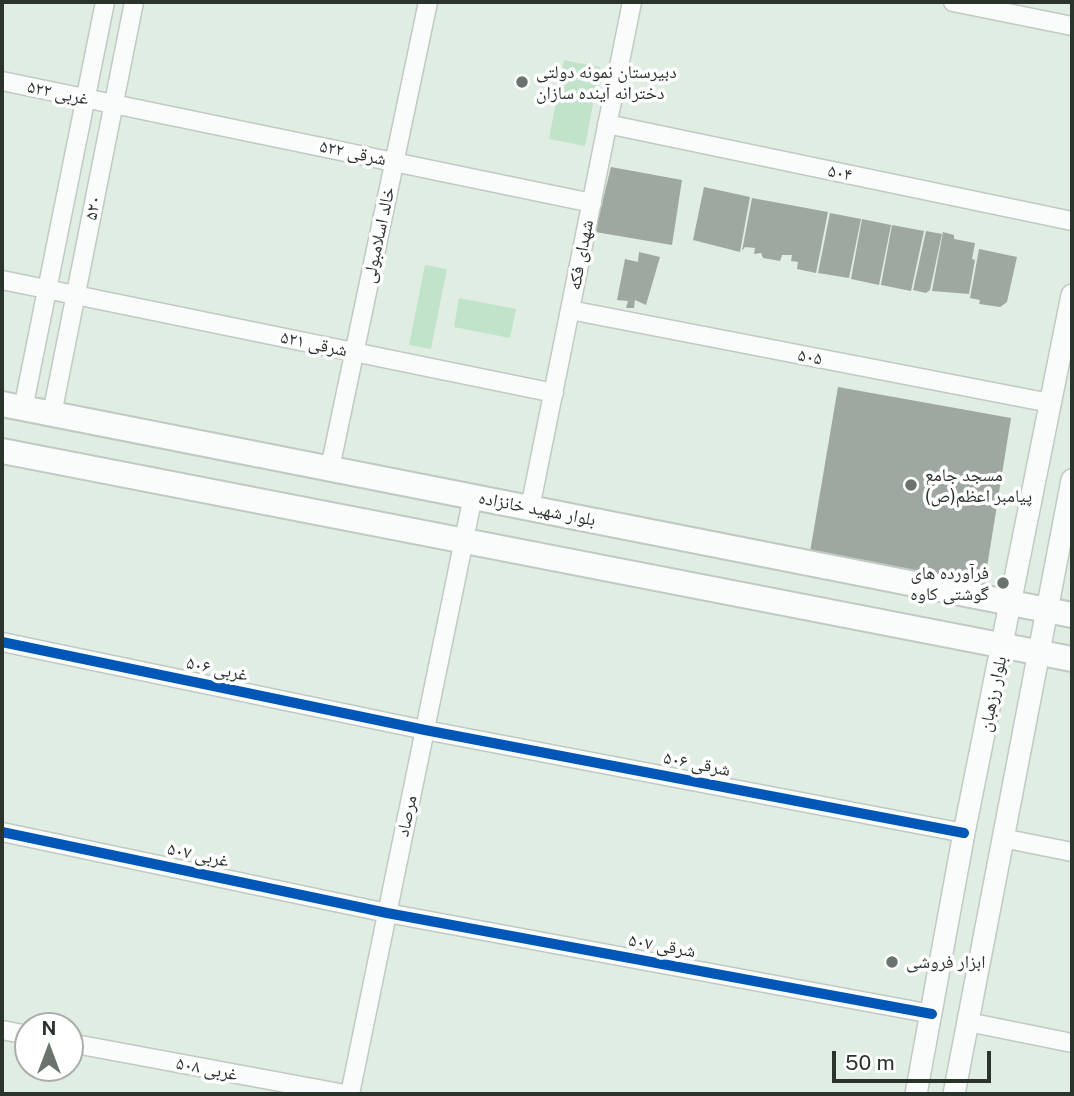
<!DOCTYPE html>
<meta charset="utf-8">
<style>
body{margin:0}
#map{position:relative;width:1074px;height:1096px;overflow:hidden;background:#e0ede3;font-family:"Public Sans",sans-serif}
canvas{display:block}
.frame{position:absolute;inset:0;border:4px solid #2b332d;pointer-events:none}
.north{position:absolute;left:14px;top:1012px;width:70px;height:70px;box-sizing:border-box;background:#fff;border:2px solid #aaadab;border-radius:50%;rotate:0deg;font-size:19px;font-weight:700;line-height:28px;text-align:center;color:#2b332d}
.north::after{content:'';display:block;margin:auto;width:24px;height:32px;background:#6a746d;clip-path:polygon(50% 0,100% 100%,50% 72%,0 100%)}
.scale{position:absolute;left:832px;top:1051px;width:159px;height:32px;box-sizing:border-box;border:4px solid #2b332d;border-top:0;padding-left:9px;font-size:21px;line-height:24px;white-space:nowrap;color:#2b332d;-webkit-text-stroke:5px #fff;paint-order:stroke}
</style>
<div id="map">
<canvas width="1074" height="1096"></canvas>
<div class="frame"></div>
<div class="north">N</div>
<div class="scale">50 m</div>
</div>
<script>
const ctx = document.querySelector('canvas').getContext('2d');
ctx.lineJoin = 'round';
function fillPath(path, color) {
  ctx.fillStyle = color;
  ctx.fill(path, 'evenodd');
}
function stroke(path, color, width, dash) {
  ctx.strokeStyle = color;
  ctx.lineWidth = width;
  ctx.lineCap = dash ? 'butt' : 'round';
  ctx.setLineDash(dash || []);
  ctx.stroke(path);
}
function write(font, color, halo, rows, align = 'center') {
  ctx.font = font + ' "Public Sans","Noto Naskh Arabic",sans-serif';
  ctx.lineWidth = 7;
  ctx.setLineDash([]);
  ctx.textBaseline = 'middle';
  ctx.strokeStyle = halo;
  ctx.fillStyle = color;
  for (const [text, x, y, turn = 0] of rows) {
    ctx.save();
    ctx.translate(x, y);
    ctx.rotate((+turn || 0) * Math.PI / 180);
    ctx.textAlign = isNaN(turn) ? turn : align;
    if (halo) ctx.strokeText(text, 0, 0);
    ctx.fillText(text, 0, 0);
    ctx.restore();
  }
}
fillPath(new Path2D(`
 M564,60l36,7 -15,79 -36,-7z
 M425,265l22,4 -16,80 -22,-4z
 M459,298l57,11 -6,29 -56,-11z`), '#c1e3ca');
fillPath(new Path2D(`
 M611,167l71,13 -10,65 -77,-13z
 M704,187l46,10 -10,55 -47,-12z
 M752,198l76,14 -12,61 -19,-4 1,-7 -7,-1 1,-6h-10l-2,6 -17,-3 -2,-5 -7,1 1,-6 -10,-1 -3,4z
 M830,213l31,6 -12,59 -31,-5z
 M862,219l29,6 -12,60 -28,-6z
 M892,225l32,6 -13,60 -30,-6z
 M926,231l16,3 -12,56 -4,3 -13,-3z
 M943,232l11,3v4l21,4 -3,16 3,1 -6,34 -37,-3z
 M979,249l38,8 -10,45 -7,5 -21,-3 1,-4 -10,-2z
 M639,252l21,5 -14,48 -11,-5 -1,8h-8l2,-7 -11,-1 8,-41 13,3z
 M838,387l173,31 -27,168 -174,-34z`), '#9fa8a0');
const minor = new Path2D(`
 M953,2l119,24
 M2,81l590,122
 M607,124l465,97
 M2,280l552,113
 M570,310l480,93
 M23,409l82,-407
 M52,414l82,-412
 M330,468l98,-466
 M530,508l102,-506
 M2,642l423,88 539,103
 M2,832l385,81 545,101
 M1002,838l70,14
 M968,1022l104,21
 M2,1030l26,5
 M70,1043l275,51
 M350,1094l123,-598`);
const tertiary = new Path2D(`
 M916,1094l48,-261 108,-538
 M954,1094l118,-614`);
const secondary = new Path2D(`
 M2,404l1070,211
 M2,451l1070,208`);
stroke(minor, '#c0cac2', 21);
stroke(tertiary, '#c0cac2', 24);
stroke(secondary, '#c0cac2', 28);
stroke(minor, '#fafcfb', 18);
stroke(tertiary, '#fafcfb', 21);
stroke(secondary, '#fafcfb', 24);
stroke(new Path2D(`
 M2,642l423,88 539,103
 M2,832l385,81 545,101`), '#0057b8', 10);
for (const [x, y, r, color] of [
 [522,82,7,"#6a746d"],
 [911,485,7,"#6a746d"],
 [1003,583,7,"#6a746d"],
 [892,962,7,"#6a746d"]
]) {
  const dot = new Path2D();
  dot.arc(x, y, r, 0, 2 * Math.PI);
  ctx.fillStyle = color;
  ctx.fill(dot);
  stroke(dot, '#fff', 2.5);
}
write('18px', '#2b332d', '#fff', [
 ["دبیرستان نمونه دولتی",536,72],
 ["دخترانه آینده سازان",536,93],
 ["مسجد جامع",925,475],
 ["پیامبر اعظم(ص)",925,496],
 ["فرآورده های",989,573,"right"],
 ["گوشتی کاوه",989,594,"right"],
 ["ابزار فروشی",906,962]
], 'left');
write('18px', '#2b332d', '#fff', [
 ["۵۲۲ غربی",58,93,12],
 ["۵۲۲ شرقی",353,153,12],
 ["۵۰۴",840,173,12],
 ["۵۲۰",93,208,-79],
 ["خالد اسلامبولی",379,235,-78],
 ["شهدای فکه",581,255,-79],
 ["۵۲۱ شرقی",314,344,12],
 ["۵۰۵",810,357,11],
 ["بلوار شهید خانزاده",537,509,11],
 ["۵۰۶ غربی",217,669,12],
 ["بلوار رزهبان",993,694,-78],
 ["۵۰۶ شرقی",697,764,11],
 ["مرصاد",407,816,-78],
 ["۵۰۷ غربی",198,855,12],
 ["۵۰۷ شرقی",662,946,10],
 ["۵۰۸ غربی",207,1069,11]
]);
</script>
